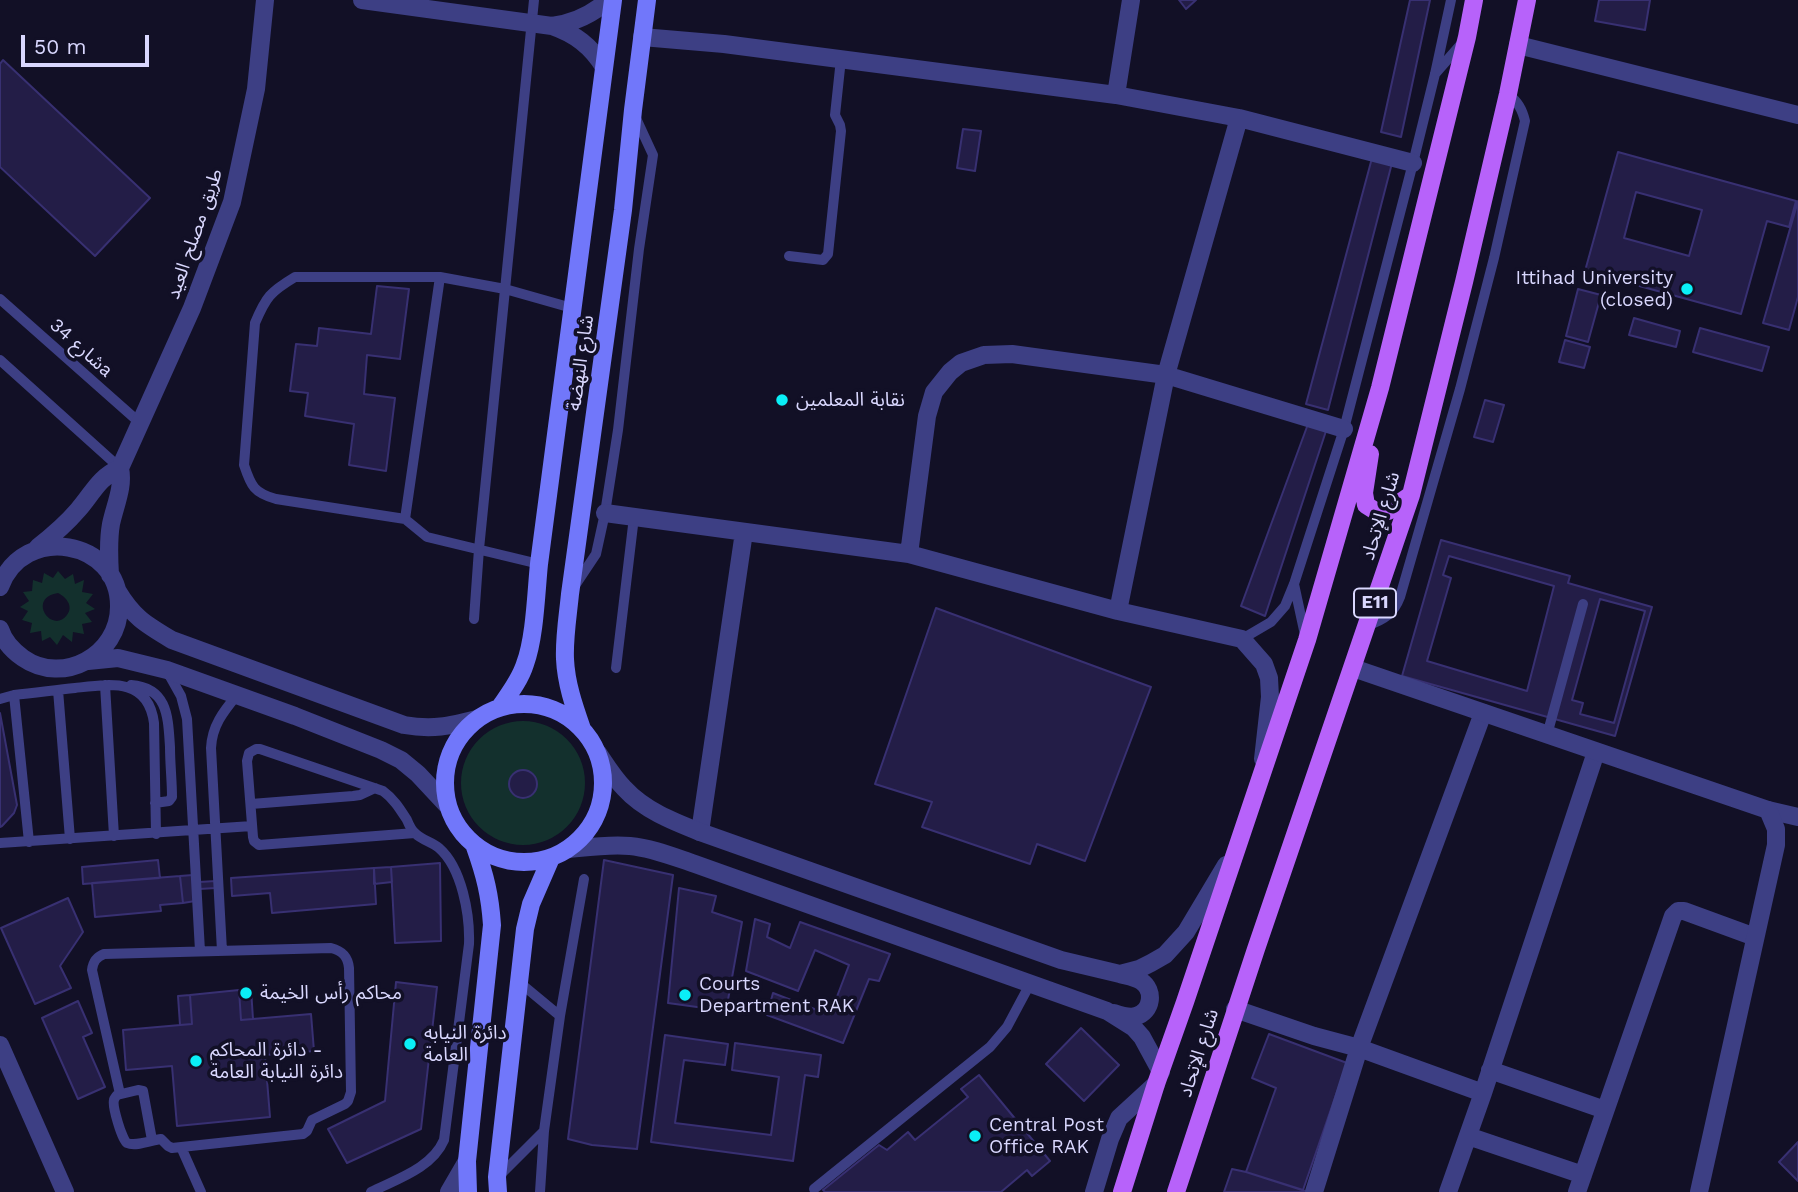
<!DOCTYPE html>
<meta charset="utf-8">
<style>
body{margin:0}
#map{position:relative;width:1798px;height:1192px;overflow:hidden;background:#121026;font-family:"Work Sans",sans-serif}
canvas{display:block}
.scale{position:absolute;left:21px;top:35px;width:128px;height:32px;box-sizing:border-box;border:4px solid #d9d7fe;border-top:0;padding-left:9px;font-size:21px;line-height:24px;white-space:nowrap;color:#d9d7fe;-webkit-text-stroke:5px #121026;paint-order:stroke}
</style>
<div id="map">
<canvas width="1798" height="1192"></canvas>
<div class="scale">50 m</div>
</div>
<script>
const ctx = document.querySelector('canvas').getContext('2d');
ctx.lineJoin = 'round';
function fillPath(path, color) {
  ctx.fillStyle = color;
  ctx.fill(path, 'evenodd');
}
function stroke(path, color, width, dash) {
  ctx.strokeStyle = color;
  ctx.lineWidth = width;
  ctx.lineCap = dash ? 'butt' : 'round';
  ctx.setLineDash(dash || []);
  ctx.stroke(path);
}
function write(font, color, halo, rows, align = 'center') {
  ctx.font = font + ' "Work Sans","Noto Sans Arabic",sans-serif';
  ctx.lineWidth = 7;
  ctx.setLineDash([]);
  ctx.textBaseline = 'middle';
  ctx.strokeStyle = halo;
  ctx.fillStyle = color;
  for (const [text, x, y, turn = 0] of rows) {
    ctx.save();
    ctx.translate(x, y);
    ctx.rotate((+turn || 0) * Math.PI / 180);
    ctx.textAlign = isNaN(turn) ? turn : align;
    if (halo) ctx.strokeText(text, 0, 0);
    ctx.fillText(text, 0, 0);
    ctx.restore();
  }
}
fillPath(new Path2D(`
 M58,571l7,8 8,-5 2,10 9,-4 -2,12 11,2 -7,9 9,6 -10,4 7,9 -10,2 2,10 -11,-2 -1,10 -9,-7 -6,10 -7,-8 -8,4 -1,-10 -11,2 2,-10 -10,-3 6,-9 -8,-4 9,-6 -6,-9 9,-1 1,-11 9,3 2,-10 9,5zM58,593c8,4 16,13 9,22 -15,20 -41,-17 -9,-22z
 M461 783a62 62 0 1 1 124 0a62 62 0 1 1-124 0Z`), '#13302d');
const building = new Path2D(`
 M1179,0h17l-10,9z
 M1410,0h20l-29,137 -20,-5z
 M1599,0h51l-5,30 -50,-9z
 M3,60l147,138 -55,58 -95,-89v-103z
 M963,129l18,2 -6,40 -18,-3z
 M1618,152l178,49 -7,26 -22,-6 -26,93 -156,-43zM1636,192l66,18 -13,46 -65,-18z
 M1372,158l20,5 -64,247 -22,-6z
 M1798,201v96l-9,33 -26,-7z
 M377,286l32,3 -9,70 -33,-4 -3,39 31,4 -9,73 -37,-6 5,-41 -49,-8 3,-23 -18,-2 6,-47 21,2 2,-18 52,6z
 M1578,289l23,6 -13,47 -22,-6z
 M1634,318l46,13 -4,16 -47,-12z
 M1700,328l69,19 -7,24 -69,-19z
 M1565,340l25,7 -6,21 -25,-6z
 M1485,400l19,5 -11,37 -19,-5z
 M1308,424l19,4 -62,188 -24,-10z
 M1441,540l129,36 -2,7 84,24 -37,129 -213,-60z
 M1449,556l105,30 -27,105 -100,-30 24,-83 -8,-3z
 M1600,599l45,12 -31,112 -34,-9 3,-11 -11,-3z
 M936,608l215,79 -66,174 -48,-17 -7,20 -108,-37 10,-25 -57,-18z
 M0,713l17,92 -3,8 -12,13 -2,1z
 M509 784a14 14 0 1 1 28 0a14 14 0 1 1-28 0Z
 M158,860l2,18 -77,6 -1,-17z
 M604,860l69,15 -36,274 -45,-4 -24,-6z
 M440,863l1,78 -46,2 -4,-76z
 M391,867l1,15 -18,2v-16z
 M374,868l2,36 -104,9 -2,-20 -38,3 -1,-18z
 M193,875l2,26 -12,2 -3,-27z
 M180,876l3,27 -23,2 1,6 -66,6 -3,-34z
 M216,881v7l-17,1v-7z
 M679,888l37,8 -4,16 30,10 -16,89 -58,-8z
 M68,898l15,34 -23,34 11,22 -36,16 -34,-76z
 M755,919l15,5 -3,13 23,11 10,-26 90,32 -11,27 -10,-2 -26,64 -76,-28 6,-22 57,22 19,-50 -34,-15 -17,41 -52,-20z
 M396,982l41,5 -16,142 -74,34 -19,-34 57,-28z
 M251,989l2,30 -12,1 -2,-30z
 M239,990l2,30 70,-6 3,37 -49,4 5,62 -93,9 -5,-60 -46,4 -3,-40 69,-6 -2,-29z
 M190,995l2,29 -12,1 -2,-29z
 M78,1001l14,32 -9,4 22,50 -27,12 -36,-81z
 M1081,1028l38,37 -35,36 -38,-37z
 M1269,1034l78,29 -44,127 -57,-18 30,-84 -24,-10z
 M665,1035l63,9 -3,21 -41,-5 -9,63 96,12 8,-58 -47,-7 3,-27 86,12 -3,22 -13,-2 -12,86 -142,-19z
 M979,1075l71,86 -18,15 -5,-6 -26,22h-176l-2,-2 56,-45 8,5 21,-18 7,8 53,-43 -7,-8z
 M1798,1142v39l-19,-19z
 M1232,1169l14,3 62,20h-84z`);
fillPath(building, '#231d47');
stroke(building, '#383072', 2);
stroke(new Path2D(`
 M1435,74l27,-31
 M789,256l34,4 5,-6 13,-123 -1,-6 -5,-10 6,-56
 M0,299l140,124
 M0,360l120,108
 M405,519l35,-242
 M539,564l-112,-27 -22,-18 -129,-20c-22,-6 -25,-13 -32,-34l11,-142c11,-26 15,-31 40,-46h145l65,12 67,19
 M1294,584l11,51
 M574,587l22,-33 9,-41 13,-83 21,-181 14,-94 -18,-39
 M474,619l5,-70 55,-549
 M1368,625c16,-5 26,-12 32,-28l60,-208 34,-131 31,-137c-3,-12 -7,-19 -17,-27
 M1242,639l29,-17 14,-16 9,-22 50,-155 69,-266 22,-89 16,-74
 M616,668l18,-151
 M167,671l14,25 6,23 13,232
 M105,685l9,151
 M131,685c37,3 37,32 39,62 0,17 2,34 2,50l-3,4 -14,2
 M58,690l12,149
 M14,695l15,147
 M0,699l14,-4c21,-2 41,-5 61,-7 35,-4 73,-11 79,35l2,111
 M1547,735l36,-131
 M251,804l102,-8 7,-1 15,-7
 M0,843l252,-17
 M222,951l-11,-203c1,-22 12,-36 26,-53
 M519,982l41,34
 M120,1094l-28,-124c1,-8 4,-13 12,-16l227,-6c12,3 17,9 18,20l2,124 -3,9 -3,3 -33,16 -5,11 -4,3 -131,14 -4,-2 -7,-7c-9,1 -25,8 -34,4 -5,-3 -15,-37 -13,-43 0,-2 2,-3 3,-5l21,-5 5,1 9,49
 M181,1147l20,45
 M498,1177l46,-46
 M814,1189l176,-142 17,-20 23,-43
 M371,1192c26,-13 61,-24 73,-52l25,-196c1,-29 -7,-76 -30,-96 -7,-6 -17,-8 -23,-14 -4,-3 -7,-9 -9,-14 -7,-11 -13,-21 -24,-29l-123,-42h-4l-7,4 -2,8 6,76 1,4 5,4 156,-12
 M540,1192l4,-61 16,-115 24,-137`), '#3d3f84', 10);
stroke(new Path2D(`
 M362,0l190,26c23,8 39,20 52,41
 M552,26c21,-3 40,-11 56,-26
 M642,37l82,7 392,51 123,23 174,45
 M1518,45l280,70
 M1116,95l15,-95
 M605,513l304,41 209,57 124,28 22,25 5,14 1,19 -7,62
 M909,554l18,-138 7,-24 16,-20 11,-9 23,-8 28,-1 154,21 178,54
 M1118,611l48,-236 73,-257
 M1768,810l30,7
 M700,832l44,-300
 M1235,1009l79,27 45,12 124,45
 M0,1045l65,147
 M1490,1070l115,40
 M1468,1136l115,39
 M1094,1192l16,-53 9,-21 37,-34
 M1314,1192l45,-144 124,-335
 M1448,1192l35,-99 113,-341
 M1577,1192l96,-276 5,-5h6l71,26`), '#3d3f84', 18);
stroke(new Path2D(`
 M38,547c14,-11 28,-23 40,-37 15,-17 20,-32 42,-42
 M110,575c-1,-17 -2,-34 1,-51 4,-19 13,-37 9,-56l72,-160 40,-106 24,-113 9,-89
 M0,587c23,-64 120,-48 119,20 0,48 -56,79 -96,51 -10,-7 -19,-16 -23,-29
 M117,590c16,27 28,34 55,50l232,85c29,5 45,1 73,-6
 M88,661l30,-3 49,12 128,46 86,34 20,10 17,14 28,30
 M1353,668l415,142 8,19v16l-77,347
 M598,753c8,12 16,25 26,35 20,22 48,33 76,44l361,128 59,14 19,-5 12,-6 14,-8 21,-23 40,-67
 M569,849c20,-2 41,-5 61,-3 22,2 44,11 65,18l412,147 27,17 8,9 19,35
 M1114,1013c6,2 15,5 22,3 16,-4 19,-26 5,-35 -6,-4 -14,-5 -21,-7
 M449,1192l18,-31`), '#3d3f84', 18);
stroke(new Path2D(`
 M445 783a79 79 0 1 1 158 0a79 79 0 1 1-158 0Z
 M500,707c9,-13 20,-27 25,-43 10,-27 11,-71 14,-100l74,-564
 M582,729c-8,-23 -16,-46 -17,-70 -1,-21 3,-44 5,-65l53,-384 10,-100 14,-110
 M468,1192l-1,-31 25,-236c-2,-30 -7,-50 -17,-78
 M498,1192l-1,-15 28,-248 6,-25 20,-46`), '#7177fa', 18);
stroke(new Path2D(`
 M1370,454l-6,39 2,12 11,7 11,-1 23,-16
 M1122,1192l34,-108 29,-82 122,-362 73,-252 87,-351 7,-37
 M1176,1192l80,-243 155,-454 53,-213 44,-188 19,-94`), '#b762fa', 18);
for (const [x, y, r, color] of [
 [1687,289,7,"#0aeff7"],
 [782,400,7,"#0aeff7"],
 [246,993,7,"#0aeff7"],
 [685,995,7,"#0aeff7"],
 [410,1044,7,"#0aeff7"],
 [196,1061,7,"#0aeff7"],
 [975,1136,7,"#0aeff7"]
]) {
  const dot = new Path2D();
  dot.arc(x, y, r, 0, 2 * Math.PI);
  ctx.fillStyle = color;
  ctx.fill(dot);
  stroke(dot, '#121026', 2.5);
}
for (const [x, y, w] of [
 [1375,603,42]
]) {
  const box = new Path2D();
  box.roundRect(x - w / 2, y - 14.5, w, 29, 5);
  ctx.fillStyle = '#121026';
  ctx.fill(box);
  stroke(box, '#d9d7fe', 2);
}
write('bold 18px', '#d9d7fe', null, [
 ["E11",1375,603]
]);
write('19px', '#d9d7fe', '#121026', [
 ["طريق مصلح العيد",195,234,-71],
 ["شارع 34a",81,348,42],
 ["شارع النهضة",581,363,-82],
 ["شارع الإتحاد",1381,516,-73],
 ["شارع الإتحاد",1199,1053,-72]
]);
write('19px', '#d9d7fe', '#121026', [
 ["Ittihad University",1673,278,"right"],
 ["(closed)",1673,300,"right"],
 ["نقابة المعلمين",796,400],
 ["Courts",699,984],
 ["Department RAK",699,1006],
 ["محاكم رأس الخيمة",260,993],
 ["دائرة النيابه",424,1033],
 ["العامة",424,1055],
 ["دائرة المحاكم -",210,1050],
 ["دائرة النيابة العامة",210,1072],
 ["Central Post",989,1125],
 ["Office RAK",989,1147]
], 'left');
</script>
